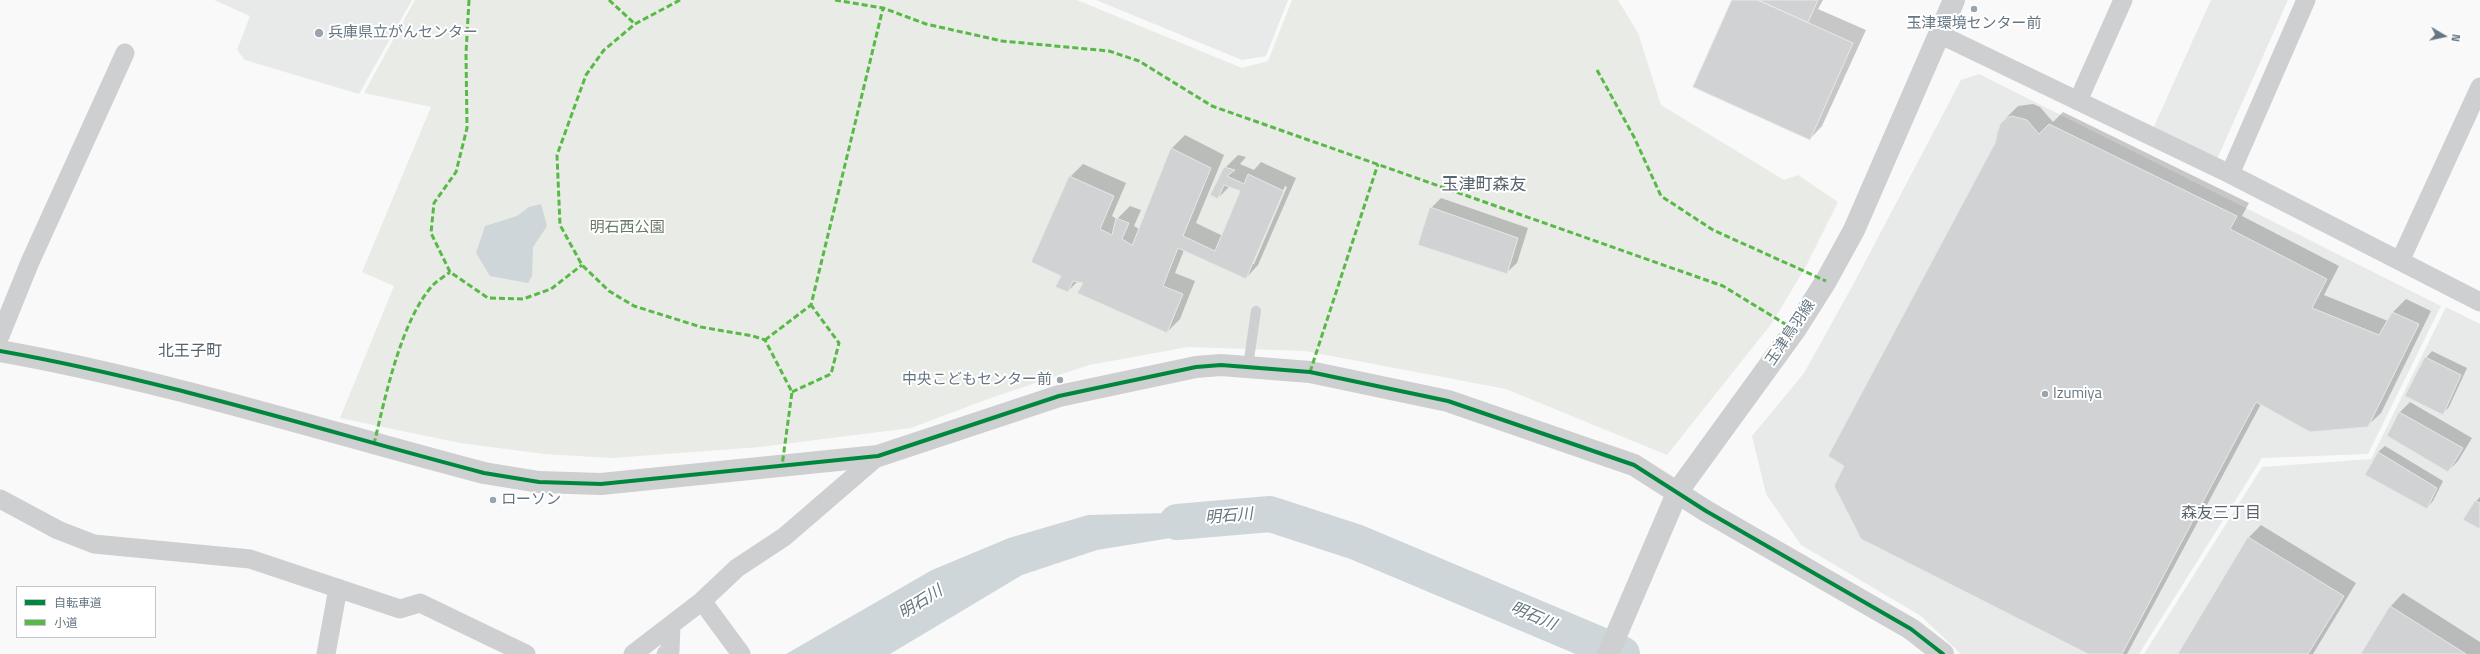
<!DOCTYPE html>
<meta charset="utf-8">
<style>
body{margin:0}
#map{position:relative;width:2480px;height:654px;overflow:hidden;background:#f9f9f9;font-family:"Titillium Web","Noto Sans JP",sans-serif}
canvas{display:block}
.legend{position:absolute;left:16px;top:586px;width:140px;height:52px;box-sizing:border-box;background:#fff;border:1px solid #c1c8cd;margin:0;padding:5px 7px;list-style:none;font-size:12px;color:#657683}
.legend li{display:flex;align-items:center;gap:8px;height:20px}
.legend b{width:20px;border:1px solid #c1c8cd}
.north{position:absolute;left:2424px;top:16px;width:40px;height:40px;-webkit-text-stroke:3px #fff;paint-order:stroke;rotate:99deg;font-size:11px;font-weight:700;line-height:16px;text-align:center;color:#657683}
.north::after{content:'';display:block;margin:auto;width:14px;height:18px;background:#657683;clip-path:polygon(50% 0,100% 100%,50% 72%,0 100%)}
</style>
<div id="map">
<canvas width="2480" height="654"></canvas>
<ul class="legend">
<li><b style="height:5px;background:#00873e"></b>自転車道</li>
<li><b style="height:5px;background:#58b947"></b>小道</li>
</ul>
<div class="north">N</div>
</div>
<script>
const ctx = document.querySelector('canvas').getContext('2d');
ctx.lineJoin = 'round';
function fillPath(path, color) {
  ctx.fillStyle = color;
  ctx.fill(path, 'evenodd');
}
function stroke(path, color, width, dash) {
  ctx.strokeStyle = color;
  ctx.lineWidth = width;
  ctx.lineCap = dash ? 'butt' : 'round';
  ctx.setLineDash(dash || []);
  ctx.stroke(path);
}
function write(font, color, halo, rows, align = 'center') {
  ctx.font = font + ' "Titillium Web","Noto Sans JP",sans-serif';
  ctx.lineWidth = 4;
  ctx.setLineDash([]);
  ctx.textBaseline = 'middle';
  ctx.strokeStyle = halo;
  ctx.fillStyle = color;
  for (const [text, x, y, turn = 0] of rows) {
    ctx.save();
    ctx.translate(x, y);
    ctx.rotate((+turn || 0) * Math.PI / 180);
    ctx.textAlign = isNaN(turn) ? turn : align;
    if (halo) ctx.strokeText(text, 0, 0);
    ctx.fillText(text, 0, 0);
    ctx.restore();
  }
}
fillPath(new Path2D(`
 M214,0h198l-53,94 -114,-34 -8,-10 13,-34z
 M1096,0h192l-22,56 -24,4z
 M2211,0h77l-74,166 -63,-33z
 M1979,74l462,232 -73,148 -106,4 -123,196h-178l-40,-38 -120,-71 -35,-51 -14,-58 52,-63 50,-90 107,-203z
 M2446,307l34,17v330h-336l118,-187 109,-8z`), '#e8e9e9');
fillPath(new Path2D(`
 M415,0h662l165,68 26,-7 24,-61h326l20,33 23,72 123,75 14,-5 40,27 -33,66 -33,55 -105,132 -161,-66 -201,-38 -117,-4 -99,18 -104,35 -74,28 -151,19 -148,11 -68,-4 -84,-11 -120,-25 54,-132 -32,-14 69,-165 -67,-14z`), '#e8ebe6');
fillPath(new Path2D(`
 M541,204l6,22 -14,21 -1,29 -4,7 -38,-7 -14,-23 9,-27 32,-10 12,-9z
 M1243,511l-60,25 -86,14 -75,25 -132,79h-104l146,-84 77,-32 79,-23z`), '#ced6d9');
fillPath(new Path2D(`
 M1733,0h90l-5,9 48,21 -44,96 -12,13z
 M2033,104l7,3 13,15 10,-10 186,91 -7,13 97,50 -15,29 64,26 5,-9 13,-13 25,12 -50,102 -14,13 -106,-22 -134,250h-37l-94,-511 1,-11 8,-13 13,-13z
 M1185,135l39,20 -28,68 27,13 19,-45 -12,-5 -12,12 7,-30 13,-13 8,2 -6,7 14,6 7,-8 35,16 -38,87 -12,13 -62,-28 -9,23 20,8 -15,38 -13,13 -83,-50 -6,-1 -10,10 -6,-16 8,-98 13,-13 43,19 -14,33 5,3 13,-13 11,4 -7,16 5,3 33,-81zM1285,186l2,1 -33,77h-3z
 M1441,198l87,30 -11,35 -10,9 -76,-64z
 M2432,351l35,17 -18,39 -7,7 -16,-56z
 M2410,402l62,36 -14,23 -10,10 -60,-36 12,-23z
 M2385,446l58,35 -10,20 -6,7 -49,-56z
 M2480,497v31l-4,-27z
 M2261,525l95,58 -43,71h-134l70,-117z
 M2403,593l77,49v12h-118l29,-48z`), '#0003');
stroke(new Path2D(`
 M1177,522l93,-8 86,28 266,112`), '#ced6d9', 36);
const building = new Path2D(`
 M1732,0h26l95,43 -43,97 -117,-53z
 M1758,0h60l-10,22z
 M2012,116l15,4 12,14 10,-10 188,92 -7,13 97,50 -15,29 67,27 13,-23 27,12 -51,103 -58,5 -54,-30 -134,252h-34l-227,-115 -27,-53 10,-20 -16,-10 167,-313 5,-19 5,-5z
 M1171,148l40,20 -28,68 32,15 25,-60 -16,-6 -6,14 -8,-4 14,-28 11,3 -8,6 17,8 4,-10 36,17 -38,88 -68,-31 -15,38 20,8 -16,39 -90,-40 6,-10 -10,-2 -5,11 -13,-5 6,-11 -30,-14 38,-86 45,20 -14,33 12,6 4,-17 13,5 -7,16 10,6z
 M1430,207l88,31 -11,36 -89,-29z
 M2425,357l36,18 -18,40 -38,-19z
 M2399,412l64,36 -15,24 -61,-36z
 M2378,452l59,36 -10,21 -62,-34z
 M2475,501l5,2v26l-17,-9z
 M2248,537l96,59 -36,58h-130z
 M2390,606l76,48h-105z`);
fillPath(building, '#d0d2d3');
stroke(building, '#e8e8e8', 1);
stroke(new Path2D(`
 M1248,366l8,-55`), '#cecfd0', 10);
stroke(new Path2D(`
 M1939,34l291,140 250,128
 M2078,101l45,-101
 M2230,174l76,-174
 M2400,261l80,-174
 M0,336l30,-74 95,-209
 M0,499l58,31 36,14 156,15 150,50 20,-6 106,51
 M702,601l39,53
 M326,654l12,-66
 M633,654l69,-53 35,-33 47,-31 94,-81
 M666,654l4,-3 1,-26`), '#cecfd0', 19);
stroke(new Path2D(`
 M0,351c164,29 323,80 484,122l55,9 62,2 277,-28 181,-60 137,-29 25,-2 89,7 138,29 186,64 72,46 205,118 32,25
 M1608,654l70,-163 117,-161 31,-49 28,-51 100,-230`), '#cecfd0', 22);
stroke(new Path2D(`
 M469,0l-3,53 1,75 -11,44 -22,31 -3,30 19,39 38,26 35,1 28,-10 31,-24
 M609,0l26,24
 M680,0l-45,24 -31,26 -18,25 -29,80 3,70 22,40 27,26 25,15 67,21 52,9 12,4 27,52 -10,74
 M835,0l48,8 43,16 76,17 107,10 30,10 73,45 511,180 72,44
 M1597,70l37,67 27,59 52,34 113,51
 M765,340l46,-35 72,-297
 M1310,372l68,-208
 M792,392l39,-18 8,-31 -28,-38
 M374,444c11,-46 27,-124 59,-159 5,-5 12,-9 17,-13`), '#58b947', 3, [6, 3]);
stroke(new Path2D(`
 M0,351c164,29 323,80 484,122l55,9 62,2 277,-28 181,-60 137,-29 25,-2 89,7 138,29 186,64 72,46 205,118 32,25`), '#00873e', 4);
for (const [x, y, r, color] of [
 [1974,9,4,"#99a4ac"],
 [319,33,5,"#99a4ac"],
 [1060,380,4,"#99a4ac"],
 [2045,394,4,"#99a4ac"],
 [493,500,4,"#99a4ac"]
]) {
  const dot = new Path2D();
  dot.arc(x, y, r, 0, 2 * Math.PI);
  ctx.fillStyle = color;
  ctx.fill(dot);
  stroke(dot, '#fff', 1.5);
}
write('15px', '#657683', '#fff', [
 ["玉津環境センター前",1974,24,"center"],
 ["兵庫県立がんセンター",328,33],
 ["中央こどもセンター前",1052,380,"right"],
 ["Izumiya",2053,394],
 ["ローソン",501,500]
], 'left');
write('15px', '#687a64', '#fff', [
 ["明石西公園",627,228]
]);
write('15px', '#657683', '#fff', [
 ["玉津鳥羽線",1791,333,-56]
]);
write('16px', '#57646e', '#fff', [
 ["北王子町",190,352],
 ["森友三丁目",2221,514]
]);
write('italic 16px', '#60757c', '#fff', [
 ["明石川",1229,517,-5],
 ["明石川",921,603,-32],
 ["明石川",1533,617,23]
]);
write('17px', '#57646e', '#fff', [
 ["玉津町森友",1484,186]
]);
</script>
